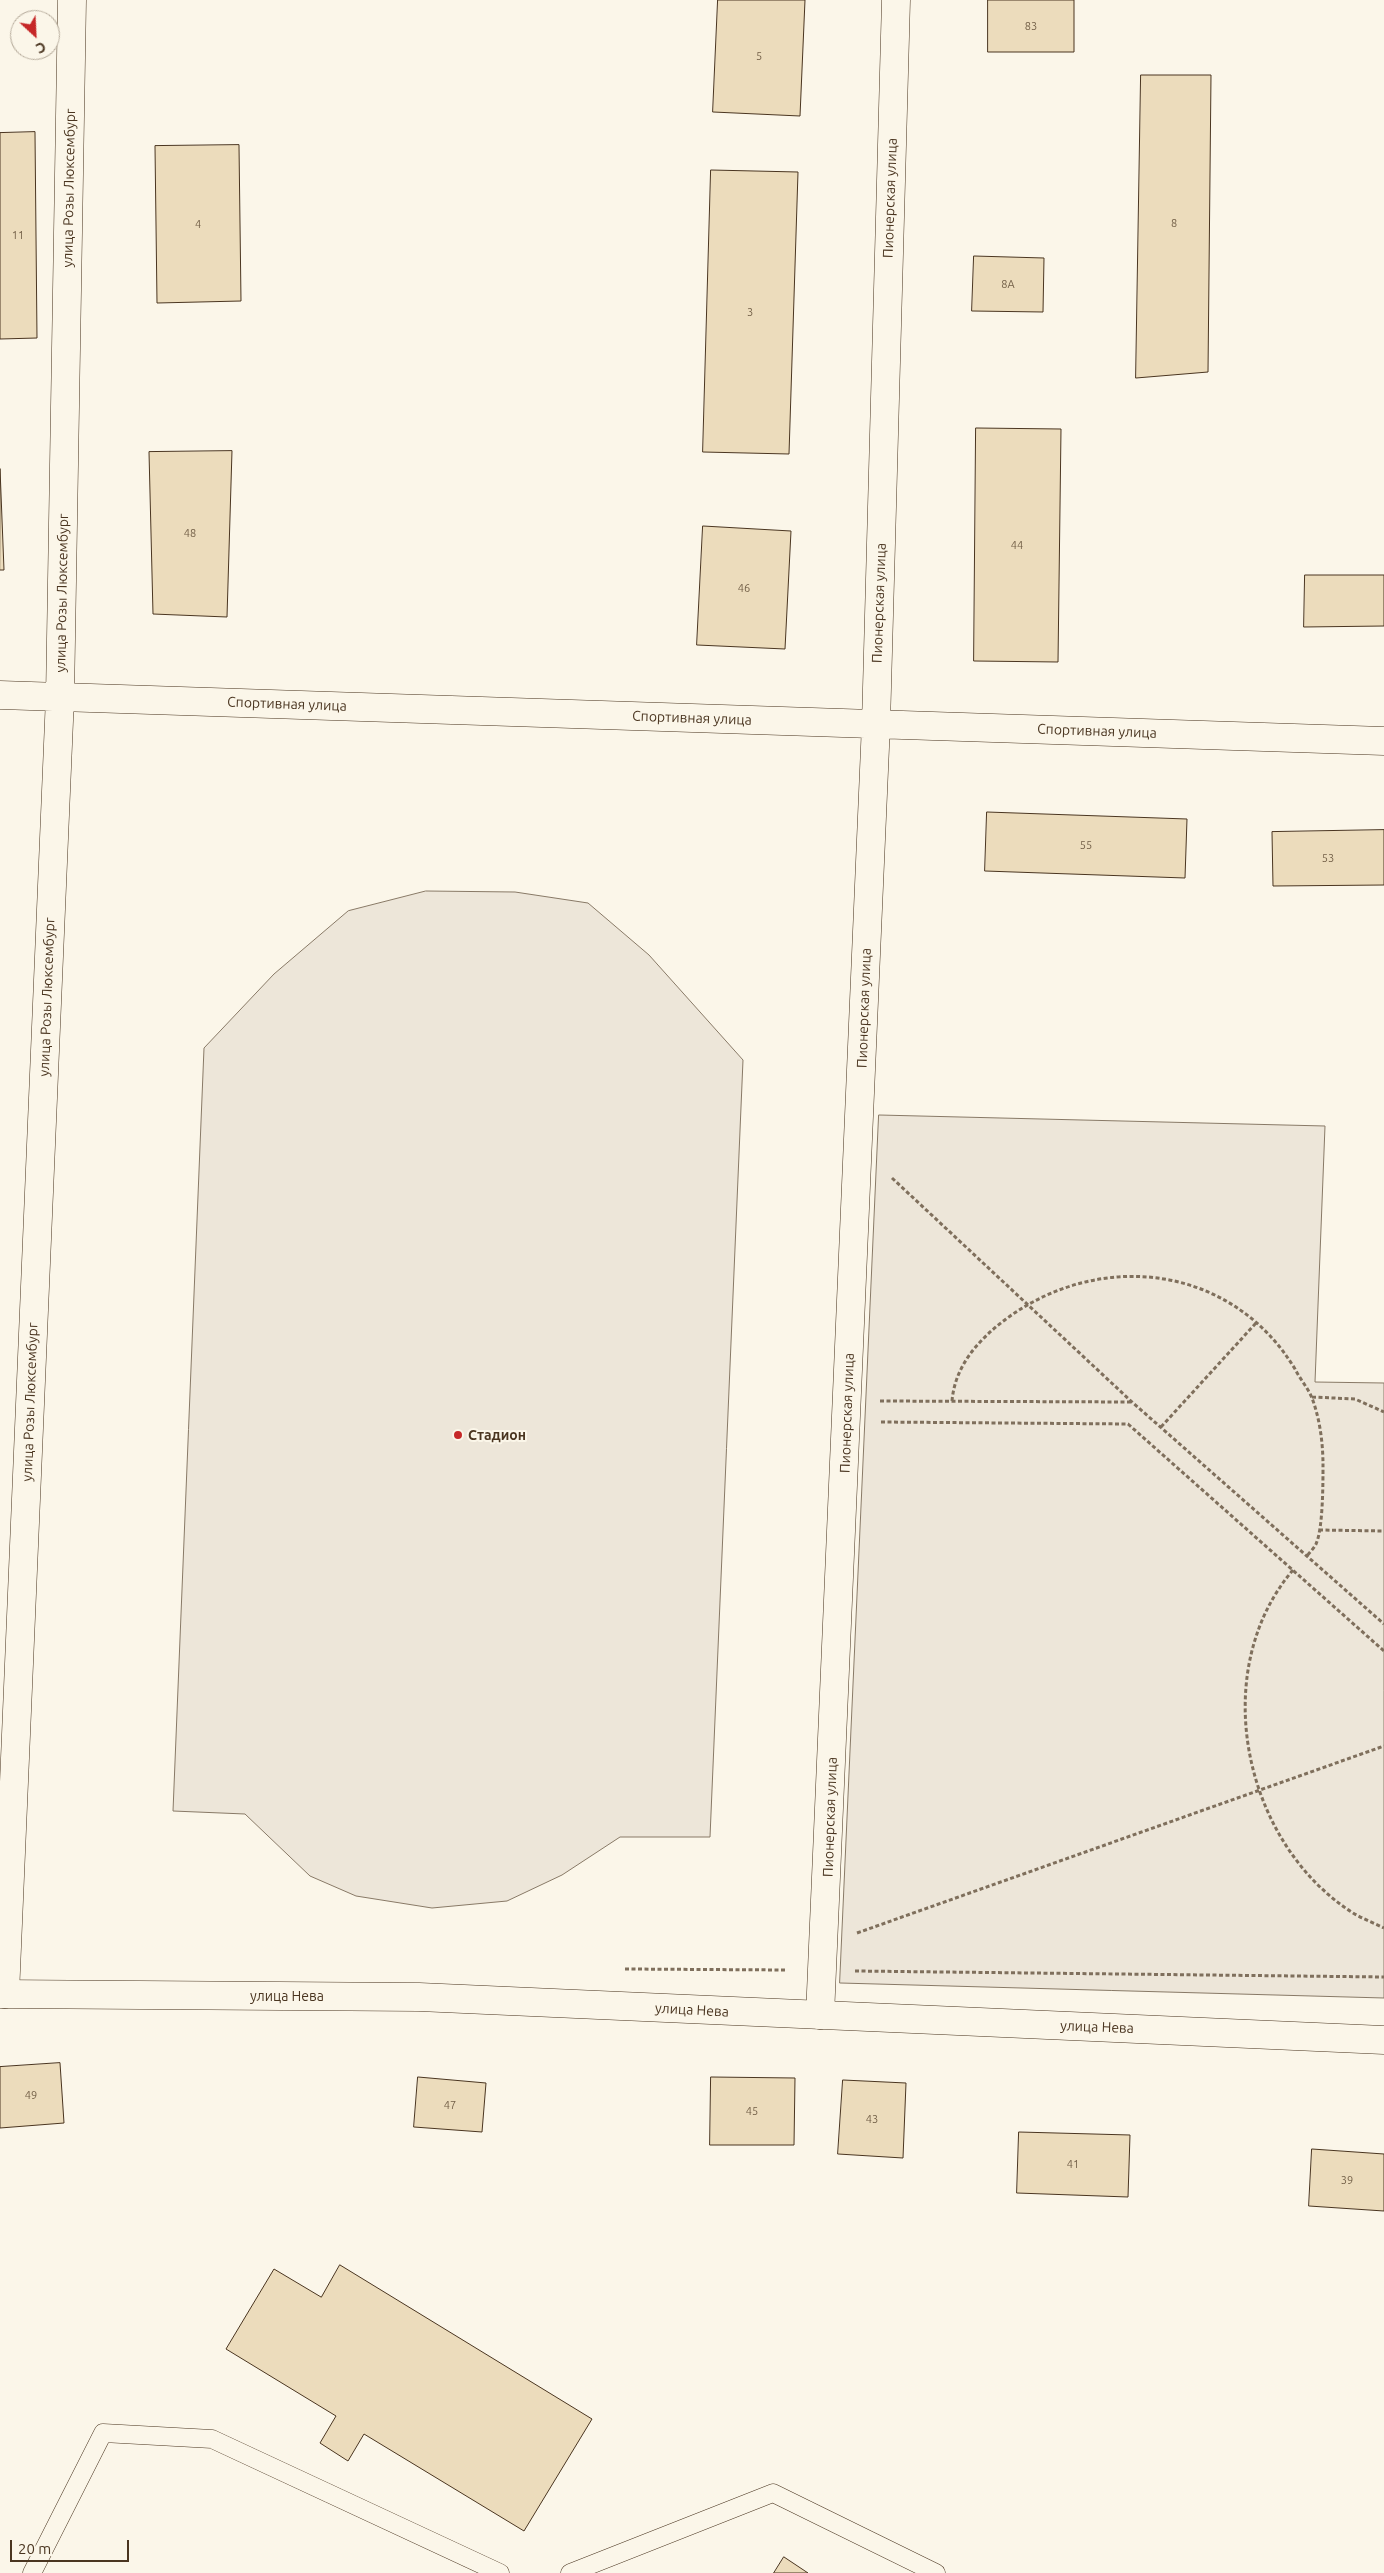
<!DOCTYPE html>
<meta charset="utf-8">
<style>
body{margin:0}
#map{position:relative;width:1384px;height:2573px;overflow:hidden;background:#fbf6e9;font-family:Ubuntu,sans-serif}
canvas{display:block}
.north{position:absolute;left:10px;top:10px;width:50px;height:50px;box-sizing:border-box;background:#fbf6e9;border:1px solid #b4a999;border-radius:50%;rotate:155deg;font-size:14px;font-weight:700;line-height:20px;text-align:center;color:#4a3520}
.north::after{content:'';display:block;margin:auto;width:18px;height:22px;background:#c62828;clip-path:polygon(50% 0,100% 100%,50% 72%,0 100%)}
.scale{position:absolute;left:10px;top:2540px;width:119px;height:22px;box-sizing:border-box;border:2px solid #4a3520;border-top:0;padding-left:6px;font-size:15px;line-height:18px;white-space:nowrap;color:#4a3520;-webkit-text-stroke:4px #fbf6e9;paint-order:stroke}
</style>
<div id="map">
<canvas width="1384" height="2573"></canvas>
<div class="north">С</div>
<div class="scale">20 m</div>
</div>
<script>
const ctx = document.querySelector('canvas').getContext('2d');
ctx.lineJoin = 'round';
function fillPath(path, color) {
  ctx.fillStyle = color;
  ctx.fill(path, 'evenodd');
}
function stroke(path, color, width, dash) {
  ctx.strokeStyle = color;
  ctx.lineWidth = width;
  ctx.lineCap = dash ? 'butt' : 'round';
  ctx.setLineDash(dash || []);
  ctx.stroke(path);
}
function write(font, color, halo, rows, align = 'center') {
  ctx.font = font + ' Ubuntu,sans-serif';
  ctx.lineWidth = 4;
  ctx.setLineDash([]);
  ctx.textBaseline = 'middle';
  ctx.strokeStyle = halo;
  ctx.fillStyle = color;
  for (const [text, x, y, turn = 0] of rows) {
    ctx.save();
    ctx.translate(x, y);
    ctx.rotate((+turn || 0) * Math.PI / 180);
    ctx.textAlign = isNaN(turn) ? turn : align;
    if (halo) ctx.strokeText(text, 0, 0);
    ctx.fillText(text, 0, 0);
    ctx.restore();
  }
}
const green = new Path2D(`
 M426,891l89,1 73,11 61,52 94,105 -33,777h-90l-58,38 -55,26 -75,7 -76,-12 -46,-20 -65,-62 -72,-3 31,-763 70,-74 74,-63z
 M879,1115l446,11 -10,256 69,1v615l-544,-15z`);
fillPath(green, '#ede6d9');
stroke(green, '#887966', 1);
const building = new Path2D(`
 M718,0h87l-5,116 -87,-4z
 M988,0h86v52h-86z
 M1141,75h70l-3,297 -72,6z
 M35,132l2,206 -37,1v-206z
 M239,145l2,156 -84,2 -2,-157z
 M711,170l87,2 -9,282 -86,-2z
 M974,256l70,2 -1,54 -71,-1z
 M976,428l85,1 -3,233 -84,-1z
 M232,451l-5,166 -74,-3 -4,-162z
 M0,469l4,101h-4z
 M703,526l88,5 -6,118 -88,-4z
 M1305,575h79v51l-80,1z
 M987,812l200,7 -2,59 -200,-7z
 M1384,830v55l-111,1 -1,-54z
 M60,2063l4,60 -64,5v-61z
 M418,2077l68,6 -4,49 -68,-5z
 M711,2077l84,1 -1,67h-84z
 M843,2080l63,3 -3,75 -65,-4z
 M1019,2132l111,3 -2,62 -111,-4z
 M1312,2149l72,5v57l-75,-5z
 M340,2265l252,154 -68,112 -160,-97 -16,27 -28,-18 16,-27 -110,-67 48,-80 47,28z
 M784,2557l24,16h-34z`);
fillPath(building, '#ecdcbc');
stroke(building, '#4a3520', 1);
const lane = new Path2D(`
 M32,2573l71,-140 109,6 288,134
 M570,2573l203,-80 163,80`);
const street = new Path2D(`
 M0,695l1384,46
 M5,1994l55,-1297 12,-697
 M820,2015l56,-1291 20,-724`);
const secondary = new Path2D(`
 M0,1994l419,3 965,43`);
stroke(lane, '#4a3520', 19);
stroke(street, '#4a3520', 29);
stroke(secondary, '#4a3520', 29);
stroke(new Path2D(`
 M892,1178l240,224 252,222
 M1312,1397l43,2 29,13
 M880,1401l251,1
 M952,1401c3,-35 26,-61 54,-82 95,-70 226,-54 289,50 5,10 13,19 17,29 8,21 11,46 11,67 0,18 0,64 -7,79 -2,4 -6,8 -9,12
 M881,1422l247,2 256,227
 M1161,1427l95,-104
 M1319,1530l65,1
 M1293,1570c-86,101 -50,273 60,343 10,6 21,10 31,15
 M857,1933l527,-187
 M625,1969l162,1
 M855,1971l529,6`), '#7f6f5c', 3, [4, 2.5]);
stroke(lane, '#fbf6e9', 18);
stroke(street, '#fbf6e9', 28);
stroke(secondary, '#fbf6e9', 28);
for (const [x, y, r, color] of [
 [458,1435,5,"#c62828"]
]) {
  const dot = new Path2D();
  dot.arc(x, y, r, 0, 2 * Math.PI);
  ctx.fillStyle = color;
  ctx.fill(dot);
  stroke(dot, '#fbf6e9', 2);
}
write('11px', '#725f47', null, [
 ["83",1031,26],
 ["5",759,56],
 ["8",1174,223],
 ["4",198,224],
 ["11",18,235],
 ["8А",1008,284],
 ["3",750,312],
 ["48",190,533],
 ["44",1017,545],
 ["46",744,588],
 ["55",1086,845],
 ["53",1328,858],
 ["49",31,2095],
 ["47",450,2105],
 ["45",752,2111],
 ["43",872,2119],
 ["41",1073,2164],
 ["39",1347,2180]
]);
write('14px', '#4a3520', '#fbf6e9', [
 ["улица Розы Люксембург",69,188,-89],
 ["Пионерская улица",890,198,-88],
 ["улица Розы Люксембург",62,593,-89],
 ["Пионерская улица",879,603,-88],
 ["Спортивная улица",287,704,2],
 ["Спортивная улица",692,718,2],
 ["Спортивная улица",1097,731,2],
 ["улица Розы Люксембург",47,997,-88],
 ["Пионерская улица",864,1008,-88],
 ["улица Розы Люксембург",30,1402,-88],
 ["Пионерская улица",847,1413,-88],
 ["Пионерская улица",830,1817,-88],
 ["улица Нева",287,1996],
 ["улица Нева",692,2010,3],
 ["улица Нева",1097,2027,2]
]);
write('bold 14px', '#4a3520', '#fbf6e9', [
 ["Стадион",468,1435]
], 'left');
</script>
